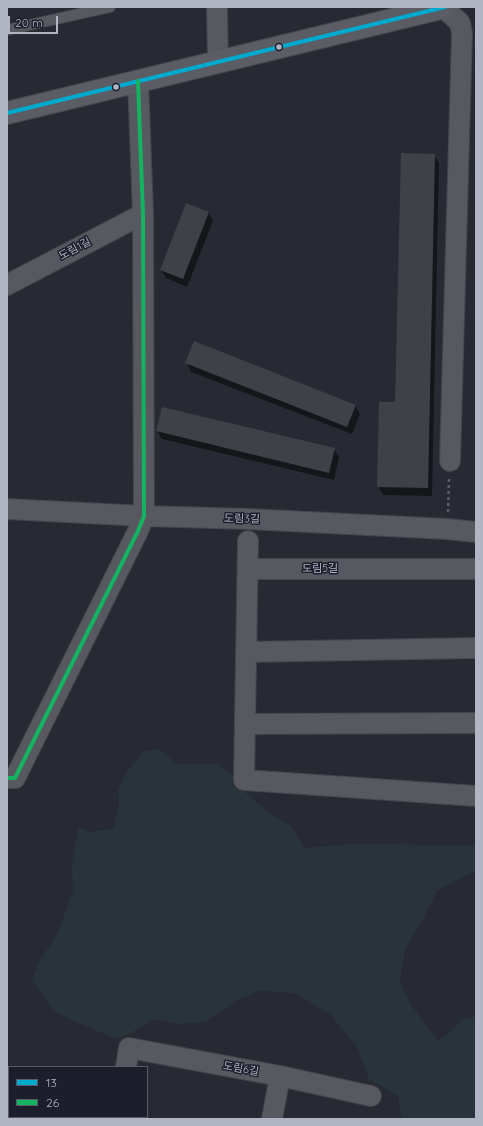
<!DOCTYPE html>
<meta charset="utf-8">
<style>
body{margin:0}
#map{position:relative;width:483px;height:1126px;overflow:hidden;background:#272a32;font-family:Quicksand,sans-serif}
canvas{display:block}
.frame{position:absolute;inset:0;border:8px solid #b1b4c3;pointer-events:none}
.legend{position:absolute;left:8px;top:1066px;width:140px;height:52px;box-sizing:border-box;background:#1c1f2b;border:1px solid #585b68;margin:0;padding:5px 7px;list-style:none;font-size:12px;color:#b1b4c3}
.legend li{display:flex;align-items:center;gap:8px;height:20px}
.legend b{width:20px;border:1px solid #585b68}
.scale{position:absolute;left:8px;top:16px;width:50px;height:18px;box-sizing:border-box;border:2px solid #b1b4c3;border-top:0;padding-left:5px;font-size:12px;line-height:14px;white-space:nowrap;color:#b1b4c3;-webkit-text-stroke:3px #1c1f2b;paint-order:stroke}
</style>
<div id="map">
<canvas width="483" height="1126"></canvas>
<div class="frame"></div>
<ul class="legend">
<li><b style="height:5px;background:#00a9ce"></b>13</li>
<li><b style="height:5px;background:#13b361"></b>26</li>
</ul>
<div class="scale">20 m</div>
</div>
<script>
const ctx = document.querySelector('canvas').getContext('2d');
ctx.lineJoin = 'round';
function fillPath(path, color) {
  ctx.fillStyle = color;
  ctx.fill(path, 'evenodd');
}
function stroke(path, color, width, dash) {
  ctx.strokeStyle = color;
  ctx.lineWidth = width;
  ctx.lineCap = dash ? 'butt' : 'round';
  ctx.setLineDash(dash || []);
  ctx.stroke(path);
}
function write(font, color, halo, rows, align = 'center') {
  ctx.font = font + ' Quicksand,"Noto Sans KR",sans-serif';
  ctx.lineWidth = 3;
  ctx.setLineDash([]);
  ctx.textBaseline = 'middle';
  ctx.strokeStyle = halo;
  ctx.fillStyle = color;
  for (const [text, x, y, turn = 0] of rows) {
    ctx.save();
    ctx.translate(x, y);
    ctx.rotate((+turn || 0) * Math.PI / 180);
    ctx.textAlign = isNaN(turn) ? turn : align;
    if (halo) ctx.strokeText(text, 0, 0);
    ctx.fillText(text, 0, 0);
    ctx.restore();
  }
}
fillPath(new Path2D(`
 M158,748l18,16h41l15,10 16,21 24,20 19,11 13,22 48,-4 124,1v25l-39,21 -17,34 -15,24 -5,32 10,22 16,23 13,15 26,-23 11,-1v102h-73l-2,-3 -3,-20 -29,-17 -12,-32 -26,-32 -34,-21 -37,-4 -24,11 -31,21 -24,2 -28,-5 -22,14 -14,6 -39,-16 -23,-12 -23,-31 8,-20 18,-27 15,-42 -1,-26 6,-38 12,5 23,-4 6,-22 -1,-17 9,-17 15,-20z`), '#283439');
fillPath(new Path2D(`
 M434,155l5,8 -7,333 -49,-1 -5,-9 18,-83z
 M187,204l22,9 4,8 -26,66 -21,-9 -5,-8z
 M187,363l168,42 5,9 -8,20 -161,-62z
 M157,431l177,18 5,8 -5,23 -172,-41z`), '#0007');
fillPath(new Path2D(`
 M401,153l34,1 -7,334 -51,-1 2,-85h16z
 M186,203l23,9 -26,67 -23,-9z
 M194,341l162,64 -9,22 -162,-64z
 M162,407l173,41 -6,25 -173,-42z`), '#3f4148');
const lane = new Path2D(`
 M7,30l103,-23`);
const street = new Path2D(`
 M217,7l1,55
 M443,7l17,16 2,10 -12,428
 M7,285l136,-71
 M7,509l137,7 104,3 199,10 29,3
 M248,541l-4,239 232,16
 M248,569h228
 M246,652l230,-4
 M245,724l231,-1
 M7,778h8l123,-247 6,-15 -1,-302 -5,-133
 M126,1067l3,-19 151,28 91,20
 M17,1117l7,2
 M115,1119l1,-2
 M272,1119l8,-43`);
const secondary = new Path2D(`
 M7,113l438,-106`);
stroke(lane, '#43454b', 12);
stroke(street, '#43454b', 22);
stroke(secondary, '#43454b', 24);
stroke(new Path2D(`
 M448,512l1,-33`), '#5b5d64', 2.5, [3, 3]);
stroke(lane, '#575860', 10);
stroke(street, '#575860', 20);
stroke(secondary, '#5b5c64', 22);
stroke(new Path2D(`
 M7,113l438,-106`), '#00a9ce', 4);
stroke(new Path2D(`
 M7,778h8l123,-247 6,-15 -1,-302 -5,-133`), '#13b361', 4);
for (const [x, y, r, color] of [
 [279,47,3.5,"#b1b4c3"],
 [116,87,3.5,"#b1b4c3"]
]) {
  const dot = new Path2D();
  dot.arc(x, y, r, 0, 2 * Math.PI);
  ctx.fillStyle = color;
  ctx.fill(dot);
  stroke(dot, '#1c1f2b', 1.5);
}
write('11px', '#b1b4c3', '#1c1f2b', [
 ["도림1길",75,249,-28],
 ["도림3길",242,519,2],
 ["도림5길",320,569],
 ["도림6길",241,1069,10]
]);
</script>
